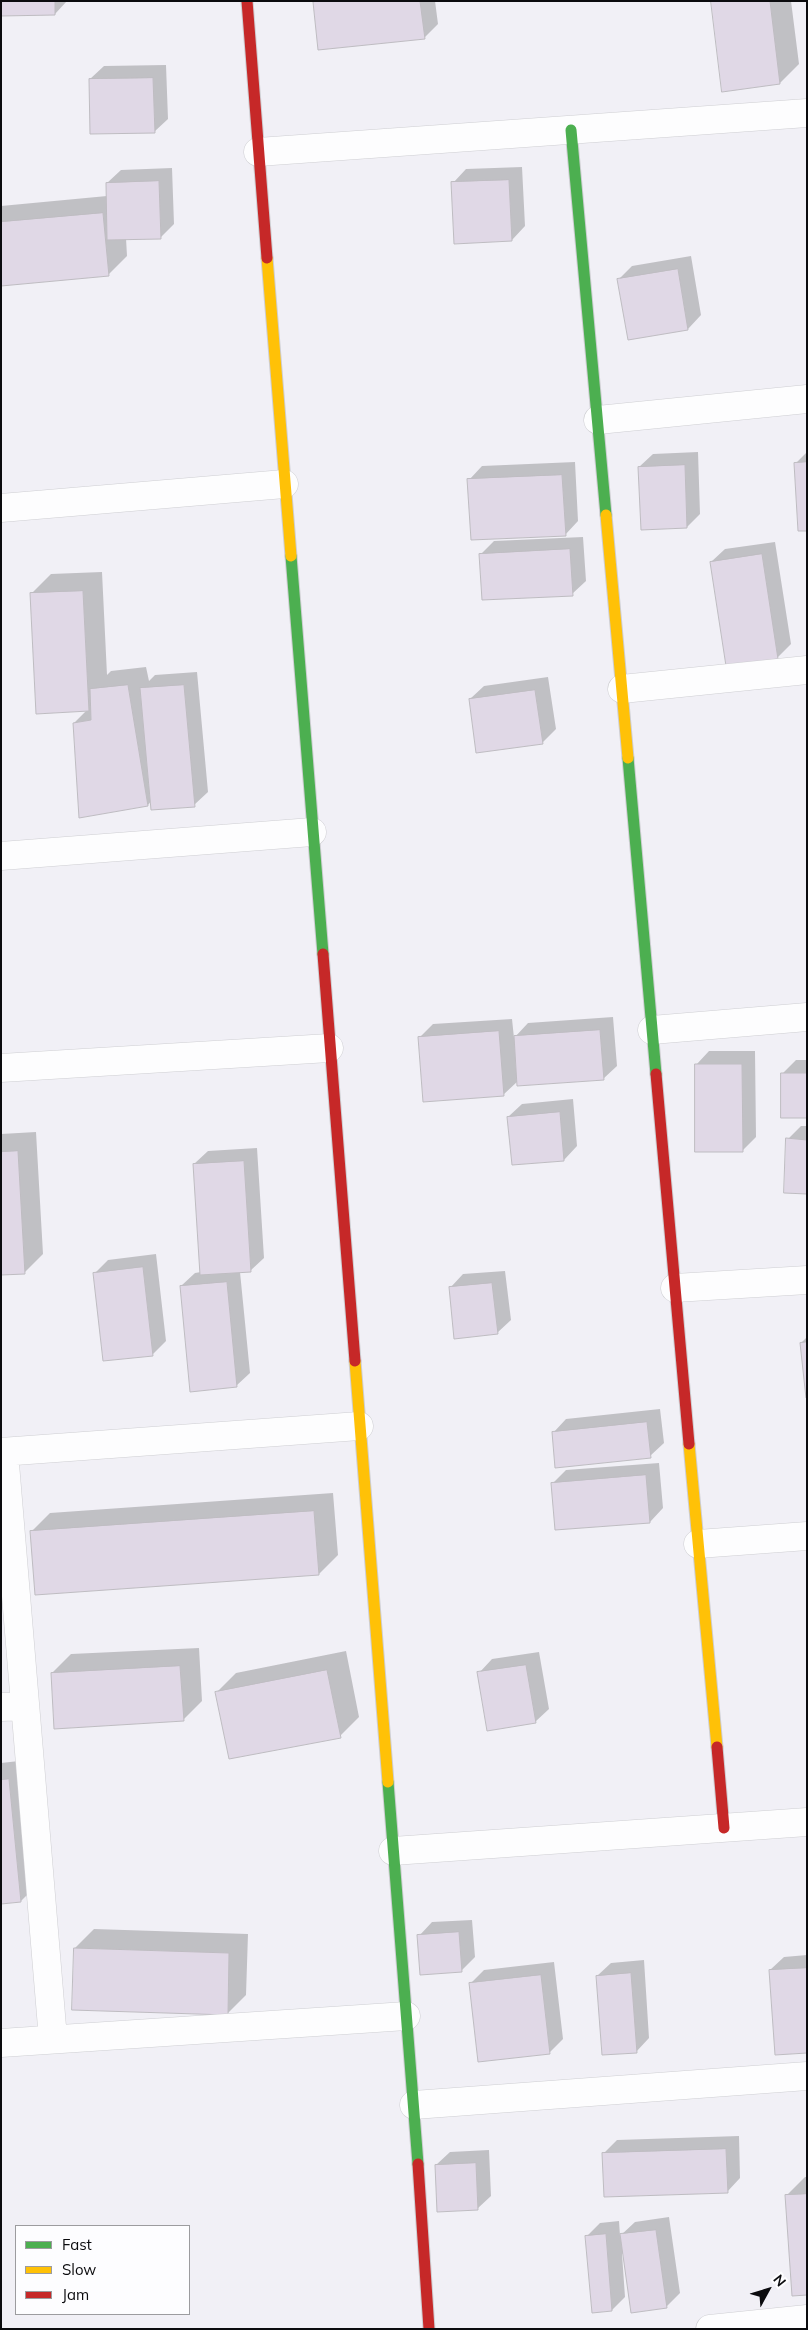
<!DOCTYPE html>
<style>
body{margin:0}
#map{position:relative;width:808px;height:2330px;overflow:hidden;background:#f1f0f6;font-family:Mulish,sans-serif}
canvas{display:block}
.frame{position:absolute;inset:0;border:2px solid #0b0b0e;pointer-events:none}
.legend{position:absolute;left:15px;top:2225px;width:175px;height:90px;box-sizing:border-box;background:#fdfdff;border:1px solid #9c9c9f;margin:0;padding:6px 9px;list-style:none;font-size:15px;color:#0b0b0e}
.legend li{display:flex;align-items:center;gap:10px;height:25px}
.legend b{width:25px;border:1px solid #9c9c9f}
.north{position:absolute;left:743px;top:2265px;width:50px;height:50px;-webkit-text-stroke:4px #fdfdff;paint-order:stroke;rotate:51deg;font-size:14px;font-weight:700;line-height:20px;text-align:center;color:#0b0b0e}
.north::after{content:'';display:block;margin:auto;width:18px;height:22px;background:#0b0b0e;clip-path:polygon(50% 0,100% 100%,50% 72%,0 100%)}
</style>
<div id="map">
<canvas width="808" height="2330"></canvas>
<div class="frame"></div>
<ul class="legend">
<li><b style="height:6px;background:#4caf50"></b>Fast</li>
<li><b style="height:6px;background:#ffc107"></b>Slow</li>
<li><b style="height:6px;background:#c62828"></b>Jam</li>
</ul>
<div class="north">N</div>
</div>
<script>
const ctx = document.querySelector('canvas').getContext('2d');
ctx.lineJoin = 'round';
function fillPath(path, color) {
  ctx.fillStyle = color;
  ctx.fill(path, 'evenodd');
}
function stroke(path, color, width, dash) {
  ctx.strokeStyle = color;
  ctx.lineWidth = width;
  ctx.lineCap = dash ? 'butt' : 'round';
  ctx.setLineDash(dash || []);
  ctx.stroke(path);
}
fillPath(new Path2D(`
 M1,1h66l-12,13z
 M316,1h119l3,23 -14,14 -110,-35z
 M712,1h79l8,63 -19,19 -57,7z
 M166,65l2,54 -14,13 -64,-53 14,-13z
 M522,167l3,59 -13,14 -59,-57 13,-14z
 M172,168l2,56 -14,14h-34l1,18 -19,19 -107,10v-79l106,-10v-13l14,-13z
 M691,256l10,59 -13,14 -69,-50 13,-13z
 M698,452l2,62 -13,13 -48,-60 14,-13z
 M807,452v78l-12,-66z
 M575,462l3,59 -13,14 -96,-55 13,-14z
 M583,537l3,44 -14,13 -91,-40 13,-13z
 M775,542l16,102 -14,14 -66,-96 14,-13z
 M102,572l5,103 4,-4 35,-4 3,14 6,-6 42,-3 11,120 -14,13 -42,-5 -4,5 -74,-82 13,-13 -55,-117 19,-19z
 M548,677l8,52 -14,14 -72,-44 14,-13z
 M613,1017l4,49 -14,13 -85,2 -15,14 -83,-58 13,-13 79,-5 2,19 14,-15z
 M709,1051h46l1,86 -14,14 -46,-86z
 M796,1060h11v57l-25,-43z
 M573,1099l4,47 -13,14 -56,-43 14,-13z
 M801,1126h6v67l-19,-54z
 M36,1132l7,122 -19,19 -23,1v-140z
 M257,1148l7,110 -14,13 -10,1 10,101 -14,13 -55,-100 14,-13 6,-1 -7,-108 14,-13z
 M156,1254l10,87 -14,14 -57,-82 13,-13z
 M505,1271l6,49 -14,13 -47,-45 13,-14z
 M807,1337v57l-6,-51z
 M660,1409l4,34 -14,13 -97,-23 13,-14z
 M659,1463l4,45 -13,14 -93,7 -4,-46 13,-13z
 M333,1493l5,62 -19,19 -288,-42 19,-19z
 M199,1648l3,53 -19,19 -131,-47 19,-19z
 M346,1651l13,66 -19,19 -123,-44 19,-19z
 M539,1652l10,57 -14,13 -56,-49 13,-14z
 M28,1760l12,122 -19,19 -20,2v-140z
 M472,1920l3,37 -14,14 -42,-35 13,-14z
 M94,1929l154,5 -2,61 -19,19 -152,-66z
 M807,1955v97l-37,-82 14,-13z
 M644,1960l5,78 -13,14 -39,-76 14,-13z
 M554,1962l9,77 -13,13 -71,9 -9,-77 14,-14z
 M739,2136l1,42 -13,14 -124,-38 14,-14z
 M489,2150l2,46 -14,13 -41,-44 14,-13z
 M805,2177h2v117l-21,-98z
 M669,2217l11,76 -14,14 -42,-54 -2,1 3,43 -13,13 -19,2 -6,-76 13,-13 19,-2 1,15 15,-14z`), '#0003');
const building = new Path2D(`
 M1,1h54v14l-54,1z
 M323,1h97l5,38 -107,11 -5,-48z
 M711,1h59l10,83 -58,8z
 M153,78l2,55 -65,1 -1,-55z
 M509,180l3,61 -58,3 -3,-62z
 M159,181l2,58 -54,1 -1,-57z
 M103,213l6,63 -108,10v-64z
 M678,269l10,61 -60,10 -11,-61z
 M807,462v69h-9l-4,-68z
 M685,465l2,63 -46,2 -3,-63z
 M562,475l4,61 -95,4 -4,-61z
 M570,549l3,47 -91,4 -3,-46z
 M762,554l16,105 -52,7 -16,-104z
 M83,591l6,120 -53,3 -6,-121z
 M128,685l20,121 -69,12 -6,-95 18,-3 -1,-31z
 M184,685l11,122 -44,3 -11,-122z
 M535,690l8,54 -67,9 -7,-54z
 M600,1030l4,50 -87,6 -3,-50z
 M499,1031l5,65 -81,6 -5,-65z
 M695,1064h47l1,88h-48z
 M781,1073h26v45h-26z
 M560,1112l4,49 -52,4 -5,-48z
 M786,1138l21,2v54l-23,-1z
 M18,1151l7,123 -24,1v-123z
 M244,1161l7,111 -51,3 -7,-111z
 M143,1267l10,89 -50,5 -10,-88z
 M227,1282l10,105 -47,5 -10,-106z
 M492,1283l6,51 -44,5 -5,-52z
 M807,1342v56h-1l-6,-55z
 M647,1422l4,36 -96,10 -3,-36z
 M646,1475l4,48 -95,7 -4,-47z
 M314,1511l5,64 -284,20 -5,-64z
 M526,1665l10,58 -49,8 -10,-59z
 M180,1666l4,55 -130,8 -3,-56z
 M327,1670l14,68 -112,21 -14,-67z
 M9,1779l12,123 -20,2v-124z
 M459,1932l3,40 -42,3 -3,-40z
 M74,1948l155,5 -1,62 -156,-5z
 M807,1968v85l-32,2 -6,-85z
 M631,1973l6,80 -35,2 -6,-79z
 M541,1975l9,79 -72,8 -9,-79z
 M726,2149l2,44 -124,4 -2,-44z
 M476,2163l2,47 -41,2 -2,-47z
 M807,2194v101l-15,1 -7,-101z
 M656,2230l11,78 -36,5 -11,-79z
 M606,2234l6,77 -20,2 -7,-77z`);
fillPath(building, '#e0d8e6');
stroke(building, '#bebcc1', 1);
const street = new Path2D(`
 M258,152l549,-39
 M598,420l209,-21
 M1,508l283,-24
 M622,689l185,-19
 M1,856l311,-24
 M652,1030l155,-13
 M1,1068l328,-20
 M675,1288l132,-8
 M1,1452l358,-26
 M4,1452l49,587
 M698,1544l109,-8
 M1,1707l23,-1
 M393,1851l414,-29
 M1,2043l405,-27
 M414,2105l393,-29
 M710,2329l97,-10`);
const fast = new Path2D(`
 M571,130l35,385
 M291,556l32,398
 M628,758l28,316
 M388,1782l30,382`);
const slow = new Path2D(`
 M267,258l24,298
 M606,515l22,243
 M355,1361l33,421
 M689,1444l28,303`);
const jam = new Path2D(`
 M247,1l20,257
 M323,954l32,407
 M656,1074l33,370
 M717,1747l7,81
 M418,2164l11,165`);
stroke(street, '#ceced2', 29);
stroke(fast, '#ceced2', 13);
stroke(slow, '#ceced2', 13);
stroke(jam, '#ceced2', 13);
stroke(street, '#fdfdfe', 28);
stroke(fast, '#4caf50', 11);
stroke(slow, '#ffc107', 11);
stroke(jam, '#c62828', 11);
</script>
